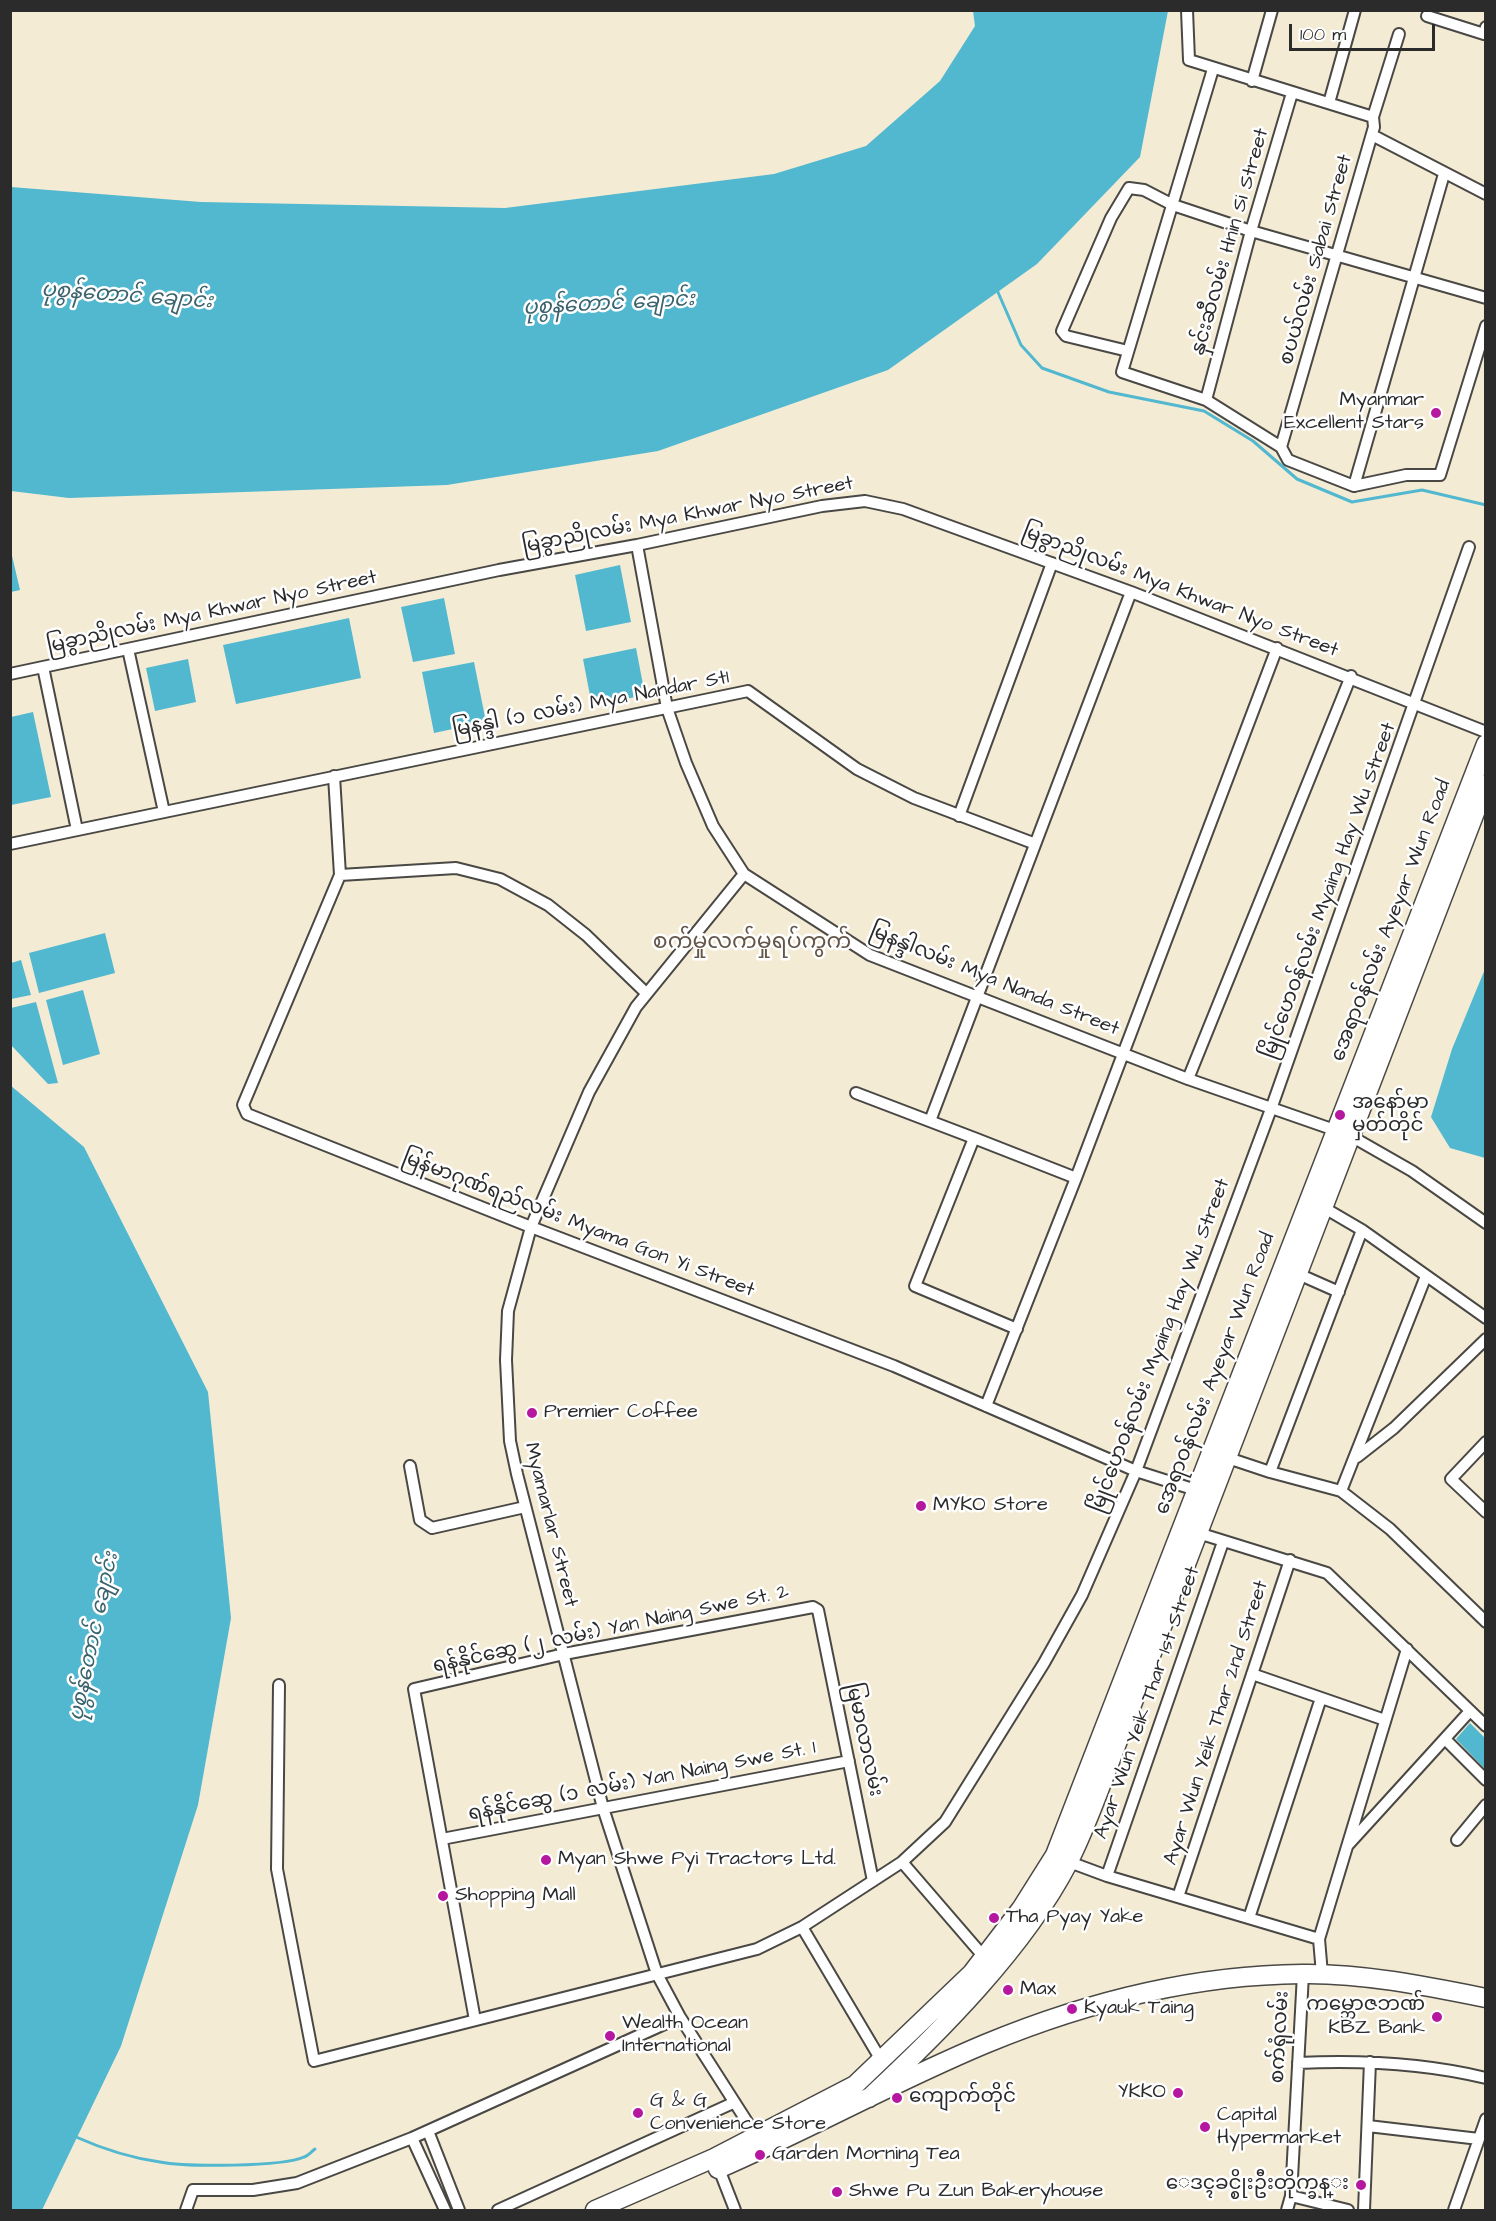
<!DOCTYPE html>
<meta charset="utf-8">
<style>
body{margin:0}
#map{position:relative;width:1496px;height:2221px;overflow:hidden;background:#f4ebd5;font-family:"Architects Daughter",sans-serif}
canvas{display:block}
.frame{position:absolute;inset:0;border:12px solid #2b2b2b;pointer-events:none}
.scale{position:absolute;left:1289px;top:24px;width:146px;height:27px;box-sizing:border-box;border:3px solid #2b2b2b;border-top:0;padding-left:8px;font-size:18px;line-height:21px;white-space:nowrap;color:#2b2b2b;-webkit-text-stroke:4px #fff;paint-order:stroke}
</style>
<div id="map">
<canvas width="1496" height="2221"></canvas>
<div class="frame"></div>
<div class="scale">100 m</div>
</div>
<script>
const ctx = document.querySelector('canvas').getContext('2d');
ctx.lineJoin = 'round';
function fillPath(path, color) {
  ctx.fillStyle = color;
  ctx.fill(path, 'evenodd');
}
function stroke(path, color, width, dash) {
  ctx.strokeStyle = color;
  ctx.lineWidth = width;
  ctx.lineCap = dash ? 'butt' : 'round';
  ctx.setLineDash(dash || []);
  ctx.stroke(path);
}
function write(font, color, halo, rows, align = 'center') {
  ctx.font = font + ' "Architects Daughter","Noto Sans Myanmar",sans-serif';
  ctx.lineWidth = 5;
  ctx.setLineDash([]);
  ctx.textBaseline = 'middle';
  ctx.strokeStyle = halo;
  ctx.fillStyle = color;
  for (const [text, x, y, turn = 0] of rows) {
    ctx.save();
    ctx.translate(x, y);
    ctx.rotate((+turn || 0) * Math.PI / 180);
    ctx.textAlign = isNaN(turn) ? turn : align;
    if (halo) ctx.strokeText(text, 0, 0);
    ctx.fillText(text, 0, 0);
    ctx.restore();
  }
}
fillPath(new Path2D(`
 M973,11h195l-28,146 -103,107 -149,106 -230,81 -211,34 -378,13 -58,-7v-304l190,15 304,6 269,-34 92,-28 74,-65 35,-55z
 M10,547l10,43 -9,2h-1z
 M620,565l11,57 -45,9 -11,-56z
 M444,598l11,56 -42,8 -12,-55z
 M349,618l12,60 -125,26 -13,-59z
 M636,648l9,47 -53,11 -9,-47z
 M188,659l8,43 -41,9 -9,-43z
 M474,662l12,60 -52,11 -12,-61z
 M33,712l18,85 -40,8v-88z
 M105,933l10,40 -76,20 -10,-40z
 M21,960l10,35 -20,4v-36z
 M1485,969v189l-35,-10 -19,-31 21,-68z
 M83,990l17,64 -37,11 -17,-65z
 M36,1002l22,81 -10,1 -37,-39v-37z
 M10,1085l74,62 124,245 23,226 -33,187 -77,241 -79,164h-32z
 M1470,1723l15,15v31l-29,-30z`), '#51b8cf');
stroke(new Path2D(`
 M997,290l24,55 21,23 67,24 95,19 49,30 44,38 55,23 70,-12 64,15
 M76,2137c27,12 55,21 84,25 26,5 122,5 144,-5 4,-1 8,-6 11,-8`), '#51b8cf', 3);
const minor = new Path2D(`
 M1187,10l2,50 184,57
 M1427,16l57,18 2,-7
 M1213,69l-91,303 84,28 75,47 7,13 66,26 52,-11h34l46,-149
 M1252,81l20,-71
 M1329,103l26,-93
 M1372,135l114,59
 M1128,351l-62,-15 -4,-5 49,-113 18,-30 15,2 29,15 78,26 235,67
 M1206,400l45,-169 41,-138
 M1281,447l93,-320 -1,-10 26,-83
 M1354,486l90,-312
 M637,545l30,163 19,55 27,63 31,48 126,81 318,124 161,56 63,36 74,52
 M128,649l36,163
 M43,667l34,163
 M10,674l489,-104 138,-25 185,-39 43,-5 38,8 228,83 355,140
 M334,776l6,99 -97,230 4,9 284,113 363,139 242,105 63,20
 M959,816l93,-253
 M10,844l738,-153 109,78 57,29 119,45
 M744,874l-108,133 -47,85 -58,135 -23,84 -2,49 4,81 7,33 86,334 54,166 23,43 78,122
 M340,875l116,-7 44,11 48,26 38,30 59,57
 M1188,1079l163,-403
 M856,1093l118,45
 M930,1121l201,-529
 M1321,1206l41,24 124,88
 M1296,1273l43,19
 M1017,1329l-102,-43 59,-148 102,40
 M986,1406l90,-228 201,-530
 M1486,1442l-35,37 35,33
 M1225,1457l45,15 71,19 49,38 96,93
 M1357,1457l37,-29 92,-89
 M410,1466l10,54 12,8 93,-21
 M1270,1472l92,-242
 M1341,1491l85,-215
 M1195,1532l132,41 159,153
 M1252,1674l133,46
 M279,1685l-2,184 37,192 443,-112 45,-22 100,-65 43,-40 99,-159 38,-68 54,-124 135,-362 198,-562
 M1445,1739l41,41
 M442,1839l407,-78
 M1457,1840l29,-35
 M1348,1845l122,-134
 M1064,1860l43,16 212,63
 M902,1862l82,95
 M1107,1876l116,-334
 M1178,1897l112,-337
 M1249,1918l72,-220
 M802,1927l79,133
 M1322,1974l-3,-35 88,-290
 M475,2020l-61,-331 150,-35 249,-47 5,3 55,271
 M1298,2063c64,-3 126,0 188,15
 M1368,2126l111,13
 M428,2131l31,79
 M412,2138l33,72
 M719,2169l16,41
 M1291,2196l57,14
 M186,2210l7,-20h60l44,-7 115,-45 268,-121
 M498,2210l235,-107
 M1287,2210l4,-14 12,-222
 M1364,2210l6,-148
 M1454,2210l32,-91`);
const primary = new Path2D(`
 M869,2098c70,-65 155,-150 199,-235 22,-43 37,-91 55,-135l363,-944
 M718,2169c90,-39 176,-87 267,-125 99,-41 209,-69 317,-70 60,-1 124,12 184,24
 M595,2210l119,-52 141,-73 117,-112 49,-64 34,-54 431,-1111`);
stroke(minor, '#494844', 14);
stroke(primary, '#494844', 21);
stroke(minor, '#fff', 10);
stroke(primary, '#fff', 18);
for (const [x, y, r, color] of [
 [1436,413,6,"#b5179e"],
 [1340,1115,6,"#b5179e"],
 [532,1413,6,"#b5179e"],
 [921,1506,6,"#b5179e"],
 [546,1860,6,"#b5179e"],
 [443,1896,6,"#b5179e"],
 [994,1918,6,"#b5179e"],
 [1008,1990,6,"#b5179e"],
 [1072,2009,6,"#b5179e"],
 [1437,2017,6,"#b5179e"],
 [610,2036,6,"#b5179e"],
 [1178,2093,6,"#b5179e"],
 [897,2098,6,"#b5179e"],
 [638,2113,6,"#b5179e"],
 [1205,2127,6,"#b5179e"],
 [760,2155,6,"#b5179e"],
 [1361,2185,6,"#b5179e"],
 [837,2192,6,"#b5179e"]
]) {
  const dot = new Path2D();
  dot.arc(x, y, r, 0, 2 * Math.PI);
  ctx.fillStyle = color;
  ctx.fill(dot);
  stroke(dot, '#fff', 2);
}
write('20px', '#2b2b2b', '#fff', [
 ["နှင်းဆီလမ်း Hnin Si Street",1231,242,-74],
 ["စပယ်လမ်း Sabai Street",1317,260,-74],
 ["မြခွာညိုလမ်း Mya Khwar Nyo Street",688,516,-11],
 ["မြခွာညိုလမ်း Mya Khwar Nyo Street",1180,592,21],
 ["မြခွာညိုလမ်း Mya Khwar Nyo Street",212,613,-12],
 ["မြနန္ဒါ (၁ လမ်း) Mya Nandar St1",591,705,-11],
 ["မြိုင်ဟေဝန်လမ်း Myaing Hay Wu Street",1330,891,-70],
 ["အေရာဝန်လမ်း Ayeyar Wun Road",1392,921,-69],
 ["မြနန္ဒါလမ်း Mya Nanda Street",994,981,22],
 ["မြန်မာဂုဏ်ရည်လမ်း Myama Gon Yi Street",578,1225,21],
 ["မြိုင်ဟေဝန်လမ်း Myaing Hay Wu Street",1161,1346,-69],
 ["အေရာဝန်လမ်း Ayeyar Wun Road",1216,1374,-69],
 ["Myamarlar Street",550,1525,76],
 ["ရန်နိုင်ဆွေ (၂ လမ်း) Yan Naing Swe St. 2",611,1630,-12],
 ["Ayar Wun Yeik Thar 1st Street",1148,1703,-71],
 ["Ayar Wun Yeik Thar 2nd Street",1217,1723,-72],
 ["မြမာလာလမ်း",863,1740,78],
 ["ရန်နိုင်ဆွေ (၁ လမ်း) Yan Naing Swe St. 1",642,1782,-11],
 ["စက်ရုံလမ်း",1281,2037,-87]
]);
write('20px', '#2b2b2b', '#fff', [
 ["Myanmar",1424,401,"right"],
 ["Excellent Stars",1424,424,"right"],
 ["အနော်မာ",1352,1104],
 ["မှတ်တိုင်",1352,1127],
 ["Premier Coffee",544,1413],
 ["MYKO Store",933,1506],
 ["Myan Shwe Pyi Tractors Ltd.",558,1860],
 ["Shopping Mall",455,1896],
 ["Tha Pyay Yake",1006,1918],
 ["Max",1020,1990],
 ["ကမ္ဘောဇဘဏ်",1425,2006,"right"],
 ["KBZ Bank",1425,2029,"right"],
 ["Kyauk Taing",1084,2009],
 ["Wealth Ocean",622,2024],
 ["International",622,2047],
 ["YKKO",1166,2093,"right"],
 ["ကျောက်တိုင်",909,2098],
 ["G & G",650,2102],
 ["Convenience Store",650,2125],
 ["Capital",1217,2116],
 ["Hypermarket",1217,2139],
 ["Garden Morning Tea",772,2155],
 ["ေဒၚခင္စိုးဦးတိုက္ခန္း",1349,2185,"right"],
 ["Shwe Pu Zun Bakeryhouse",849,2192]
], 'left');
write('italic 21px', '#3a636d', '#fff', [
 ["ပုစွန်တောင် ချောင်း",127,297,4],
 ["ပုစွန်တောင် ချောင်း",609,305,-3],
 ["ပုစွန်တောင် ချောင်း",95,1637,-78]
]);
write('22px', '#65564a', '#fff', [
 ["စက်မှုလက်မှုရပ်ကွက်",752,943]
]);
</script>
